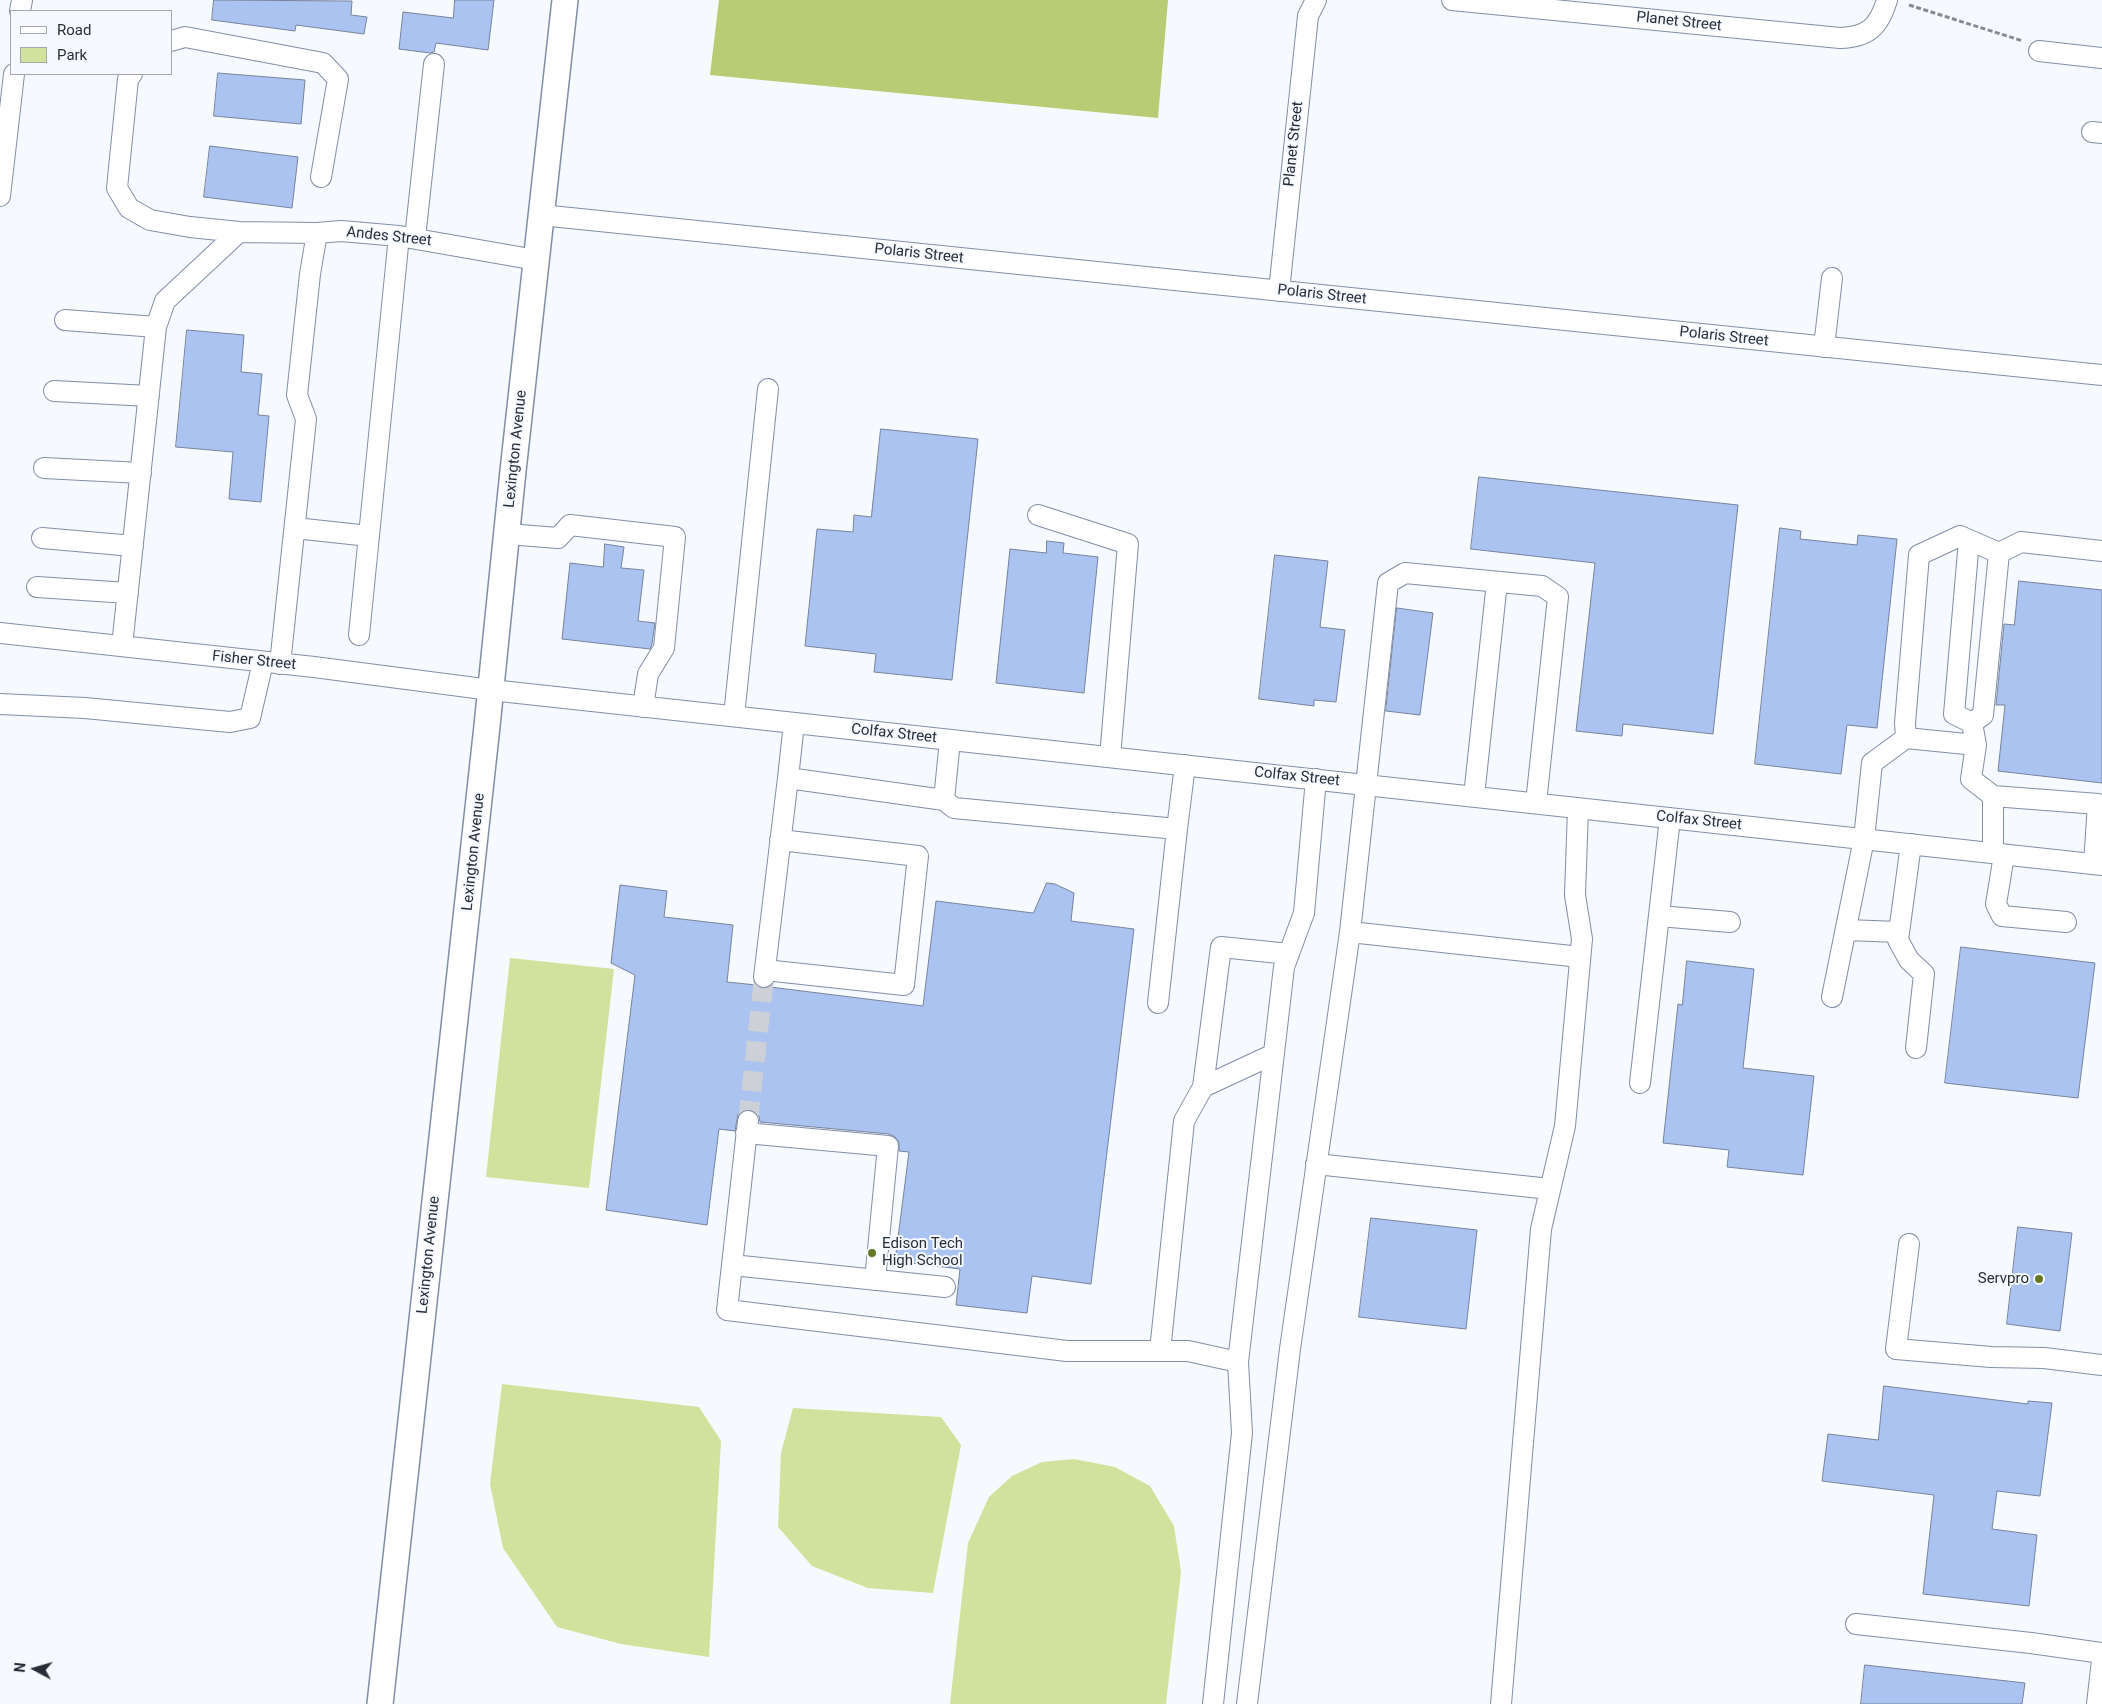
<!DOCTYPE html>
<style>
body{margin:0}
#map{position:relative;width:2102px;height:1704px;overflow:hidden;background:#f6f9fe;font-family:Roboto,sans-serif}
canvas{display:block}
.legend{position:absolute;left:10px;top:10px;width:162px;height:65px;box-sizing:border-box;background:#f6f9fe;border:1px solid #a4a8ae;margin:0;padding:6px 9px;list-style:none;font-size:15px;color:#282e37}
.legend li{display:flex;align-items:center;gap:10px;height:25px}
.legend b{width:25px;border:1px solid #a4a8ae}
.north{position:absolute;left:10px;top:1644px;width:50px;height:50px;-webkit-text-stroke:4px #f6f9fe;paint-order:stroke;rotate:276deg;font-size:14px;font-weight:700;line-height:20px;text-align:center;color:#282e37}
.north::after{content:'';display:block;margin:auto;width:18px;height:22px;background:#282e37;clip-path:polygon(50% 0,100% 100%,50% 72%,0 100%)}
</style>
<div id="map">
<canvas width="2102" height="1704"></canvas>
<ul class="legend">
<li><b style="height:6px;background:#fff"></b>Road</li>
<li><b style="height:14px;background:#d1e29c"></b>Park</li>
</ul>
<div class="north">N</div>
</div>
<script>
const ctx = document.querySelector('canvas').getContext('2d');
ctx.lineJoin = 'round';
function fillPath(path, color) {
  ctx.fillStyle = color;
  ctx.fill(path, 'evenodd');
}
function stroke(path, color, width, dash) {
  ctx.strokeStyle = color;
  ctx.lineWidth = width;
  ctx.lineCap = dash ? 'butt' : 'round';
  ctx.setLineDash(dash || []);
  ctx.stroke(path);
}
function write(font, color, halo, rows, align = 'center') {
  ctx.font = font + ' Roboto,sans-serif';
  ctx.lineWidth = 4;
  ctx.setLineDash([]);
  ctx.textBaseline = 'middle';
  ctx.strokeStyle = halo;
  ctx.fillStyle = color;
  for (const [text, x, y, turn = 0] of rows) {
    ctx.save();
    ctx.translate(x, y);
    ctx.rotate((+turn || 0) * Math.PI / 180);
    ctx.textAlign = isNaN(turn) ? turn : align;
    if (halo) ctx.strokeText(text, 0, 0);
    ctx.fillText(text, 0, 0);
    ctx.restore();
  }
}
fillPath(new Path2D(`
 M510,958l104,11 -25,219 -103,-11z
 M502,1384l197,23 22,34 -12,216 -88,-13 -64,-17 -54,-79 -13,-64z
 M793,1408l148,9 20,28 -28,148 -65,-5 -56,-22 -34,-39 3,-74z
 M1074,1459l41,8 35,19 24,40 7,46 -15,132h-216l18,-161 21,-46 23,-21 30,-14z`), '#d1e29c');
fillPath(new Path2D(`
 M719,0h449l-10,118 -448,-43z`), '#b8cd73');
const building = new Path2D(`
 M214,0l138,1 -1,14 16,2 -3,17 -68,-9 -1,6 -83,-11z
 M455,0h39l-6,50 -52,-7 -2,9 -4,1 -31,-4 4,-37 50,6z
 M218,73l87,7 -4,44 -87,-8z
 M210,146l88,11 -6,51 -88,-11z
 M187,330l57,5 -3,37 21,2 -4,41 11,1 -8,86 -32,-3 4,-47 -57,-5z
 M881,429l97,10 -26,241 -78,-8 2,-18 -71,-8 12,-117 36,3 1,-17 17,2z
 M1479,477l259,28 -25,229 -90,-10 -1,12 -46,-5 19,-168 -124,-14z
 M1780,528l21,3 -1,8 57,6 1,-10 39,4 -20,189 -30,-3 -6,49 -86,-10z
 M1047,541l17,2 -1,10 35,4 -14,136 -88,-10 14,-134 36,4z
 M605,544l19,3 -3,21 23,2 -6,51 17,2 -3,21 -2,5 -88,-10 8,-76 33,4z
 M1275,555l53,6 -8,66 25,3 -9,72 -22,-2v6l-55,-7z
 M2019,581l83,9v193l-104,-12 7,-66h-9l8,-81 10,1z
 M1397,608l36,5 -13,102 -34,-4z
 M1047,883l8,1 19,9 -3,28 63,8 -43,355 -59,-8 -5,37 -71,-8 4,-36 -65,-8 14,-109 -10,-1v-9l-4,-5 -6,-3 -129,-12 -1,-6 -9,-7 -7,1 -5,4 -3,17 -16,-2 -12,96 -101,-15 29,-235 -24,-12 9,-78 47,6 -3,26 69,8 -6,57 29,3 7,4 7,-2 153,19 13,-105 97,12z
 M1961,947l134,16 -17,135 -133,-15z
 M1687,961l67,8 -11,99 71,8 -11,99 -76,-8 2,-17 -66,-7 15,-139 4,1z
 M1371,1218l106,12 -11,99 -107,-12z
 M2018,1227l54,6 -12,98 -53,-7z
 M1884,1386l144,18v-3l24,2 -12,93 -43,-5 -5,38 45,6 -8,71 -106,-12 11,-99 -112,-14 6,-47 50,6z
 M1865,1665l160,18 -3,21h-161z`);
fillPath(building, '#aac3f1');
stroke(building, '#77839a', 1);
stroke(new Path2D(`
 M748,1121l16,-144`), '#cdd0d6', 20, [20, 10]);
const minor = new Path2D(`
 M1452,0l388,38c28,-1 39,-11 47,-38
 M20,11l2,-11
 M171,41l14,-4 138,26 15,16 -17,98
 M2039,51l63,7
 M132,74l-4,5 -11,109 12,20 21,12 40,7 49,5 78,1 24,-2 58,5 137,24
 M2092,132l10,1
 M0,196l14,-122
 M541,215l1561,160
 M415,238l19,-174
 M1279,291l29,-275 8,-16
 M65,320l91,7
 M1824,347l8,-69
 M54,391l95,5
 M44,468l97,5
 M1038,515l90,29 -18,213
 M295,528l74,8
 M507,534l51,4 12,-13 105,12 -11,111 -16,26 -5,33
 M42,538l91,8
 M1969,540l-15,174 18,9 4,22 -5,34 22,17v57
 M37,587l91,6
 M0,633l314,34 177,23 1611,175
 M359,635l40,-399
 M122,646l34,-319 9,-26 74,-69
 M280,664l26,-245 -9,-24 13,-121 7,-41
 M0,704l85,4 145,14 20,-4 13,-56
 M734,716l34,-327
 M794,723l-6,55 156,22 10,8 223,21 8,-64
 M1972,723l11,-8 16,-162
 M1906,738l-1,-15 14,-168 41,-19 39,17 22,-11 81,9
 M1474,796l23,-214
 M1993,796l105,8 -4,60
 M944,800l6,-60
 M1911,844l-13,96 11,20 15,14 -8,74
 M2004,855l-8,49 6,12 64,6
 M1659,916l71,6
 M1846,930l53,2
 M1350,932l230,25
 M765,970l139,15 14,-129 -138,-16
 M764,977l24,-199
 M1832,997l32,-158 8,-76 34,-25 70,7
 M1158,1003l19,-174
 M1274,1054l-71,33 18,-140 68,7
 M1640,1083l30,-265
 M748,1121l-21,189 340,41h121l50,11
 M746,1133l142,13 -13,134
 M1316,1164l234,25
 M1909,1244l-13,105 95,8 53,1 58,7
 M732,1265l213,22
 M1160,1351l24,-230 19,-34
 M1856,1624l175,19 71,10
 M1213,1704l29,-271 -4,-71 46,-395 20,-54 12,-134
 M1247,1704l43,-355 60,-417 38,-349 17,-10 137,13 16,11 -22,206
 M1501,1704l40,-475 24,-103 17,-187 -7,-44 3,-87
 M2097,1704l5,-44`);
const major = new Path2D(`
 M380,1704l107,-978 26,-255 52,-471`);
stroke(minor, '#818ea6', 22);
stroke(major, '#818ea6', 28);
stroke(new Path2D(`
 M1909,5l114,36`), '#878c93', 3, [5, 2.5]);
stroke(minor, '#fff', 20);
stroke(major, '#fff', 25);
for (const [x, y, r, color] of [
 [872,1253,5,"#677624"],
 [2039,1279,5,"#677624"]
]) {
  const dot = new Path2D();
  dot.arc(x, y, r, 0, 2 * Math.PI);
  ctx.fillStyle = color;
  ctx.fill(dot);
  stroke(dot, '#f6f9fe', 2);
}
write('15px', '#282e37', '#f6f9fe', [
 ["Planet Street",1679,22,6],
 ["Planet Street",1294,144,-84],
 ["Andes Street",389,237,6],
 ["Polaris Street",919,254,6],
 ["Polaris Street",1322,295,6],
 ["Polaris Street",1724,337,6],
 ["Lexington Avenue",516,449,-84],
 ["Fisher Street",254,661,6],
 ["Colfax Street",894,734,6],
 ["Colfax Street",1297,777,6],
 ["Colfax Street",1699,821,6],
 ["Lexington Avenue",474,852,-84],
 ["Lexington Avenue",429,1255,-84]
]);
write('15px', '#282e37', '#f6f9fe', [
 ["Edison Tech",882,1244],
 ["High School",882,1261],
 ["Servpro",2029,1279,"right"]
], 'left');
</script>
